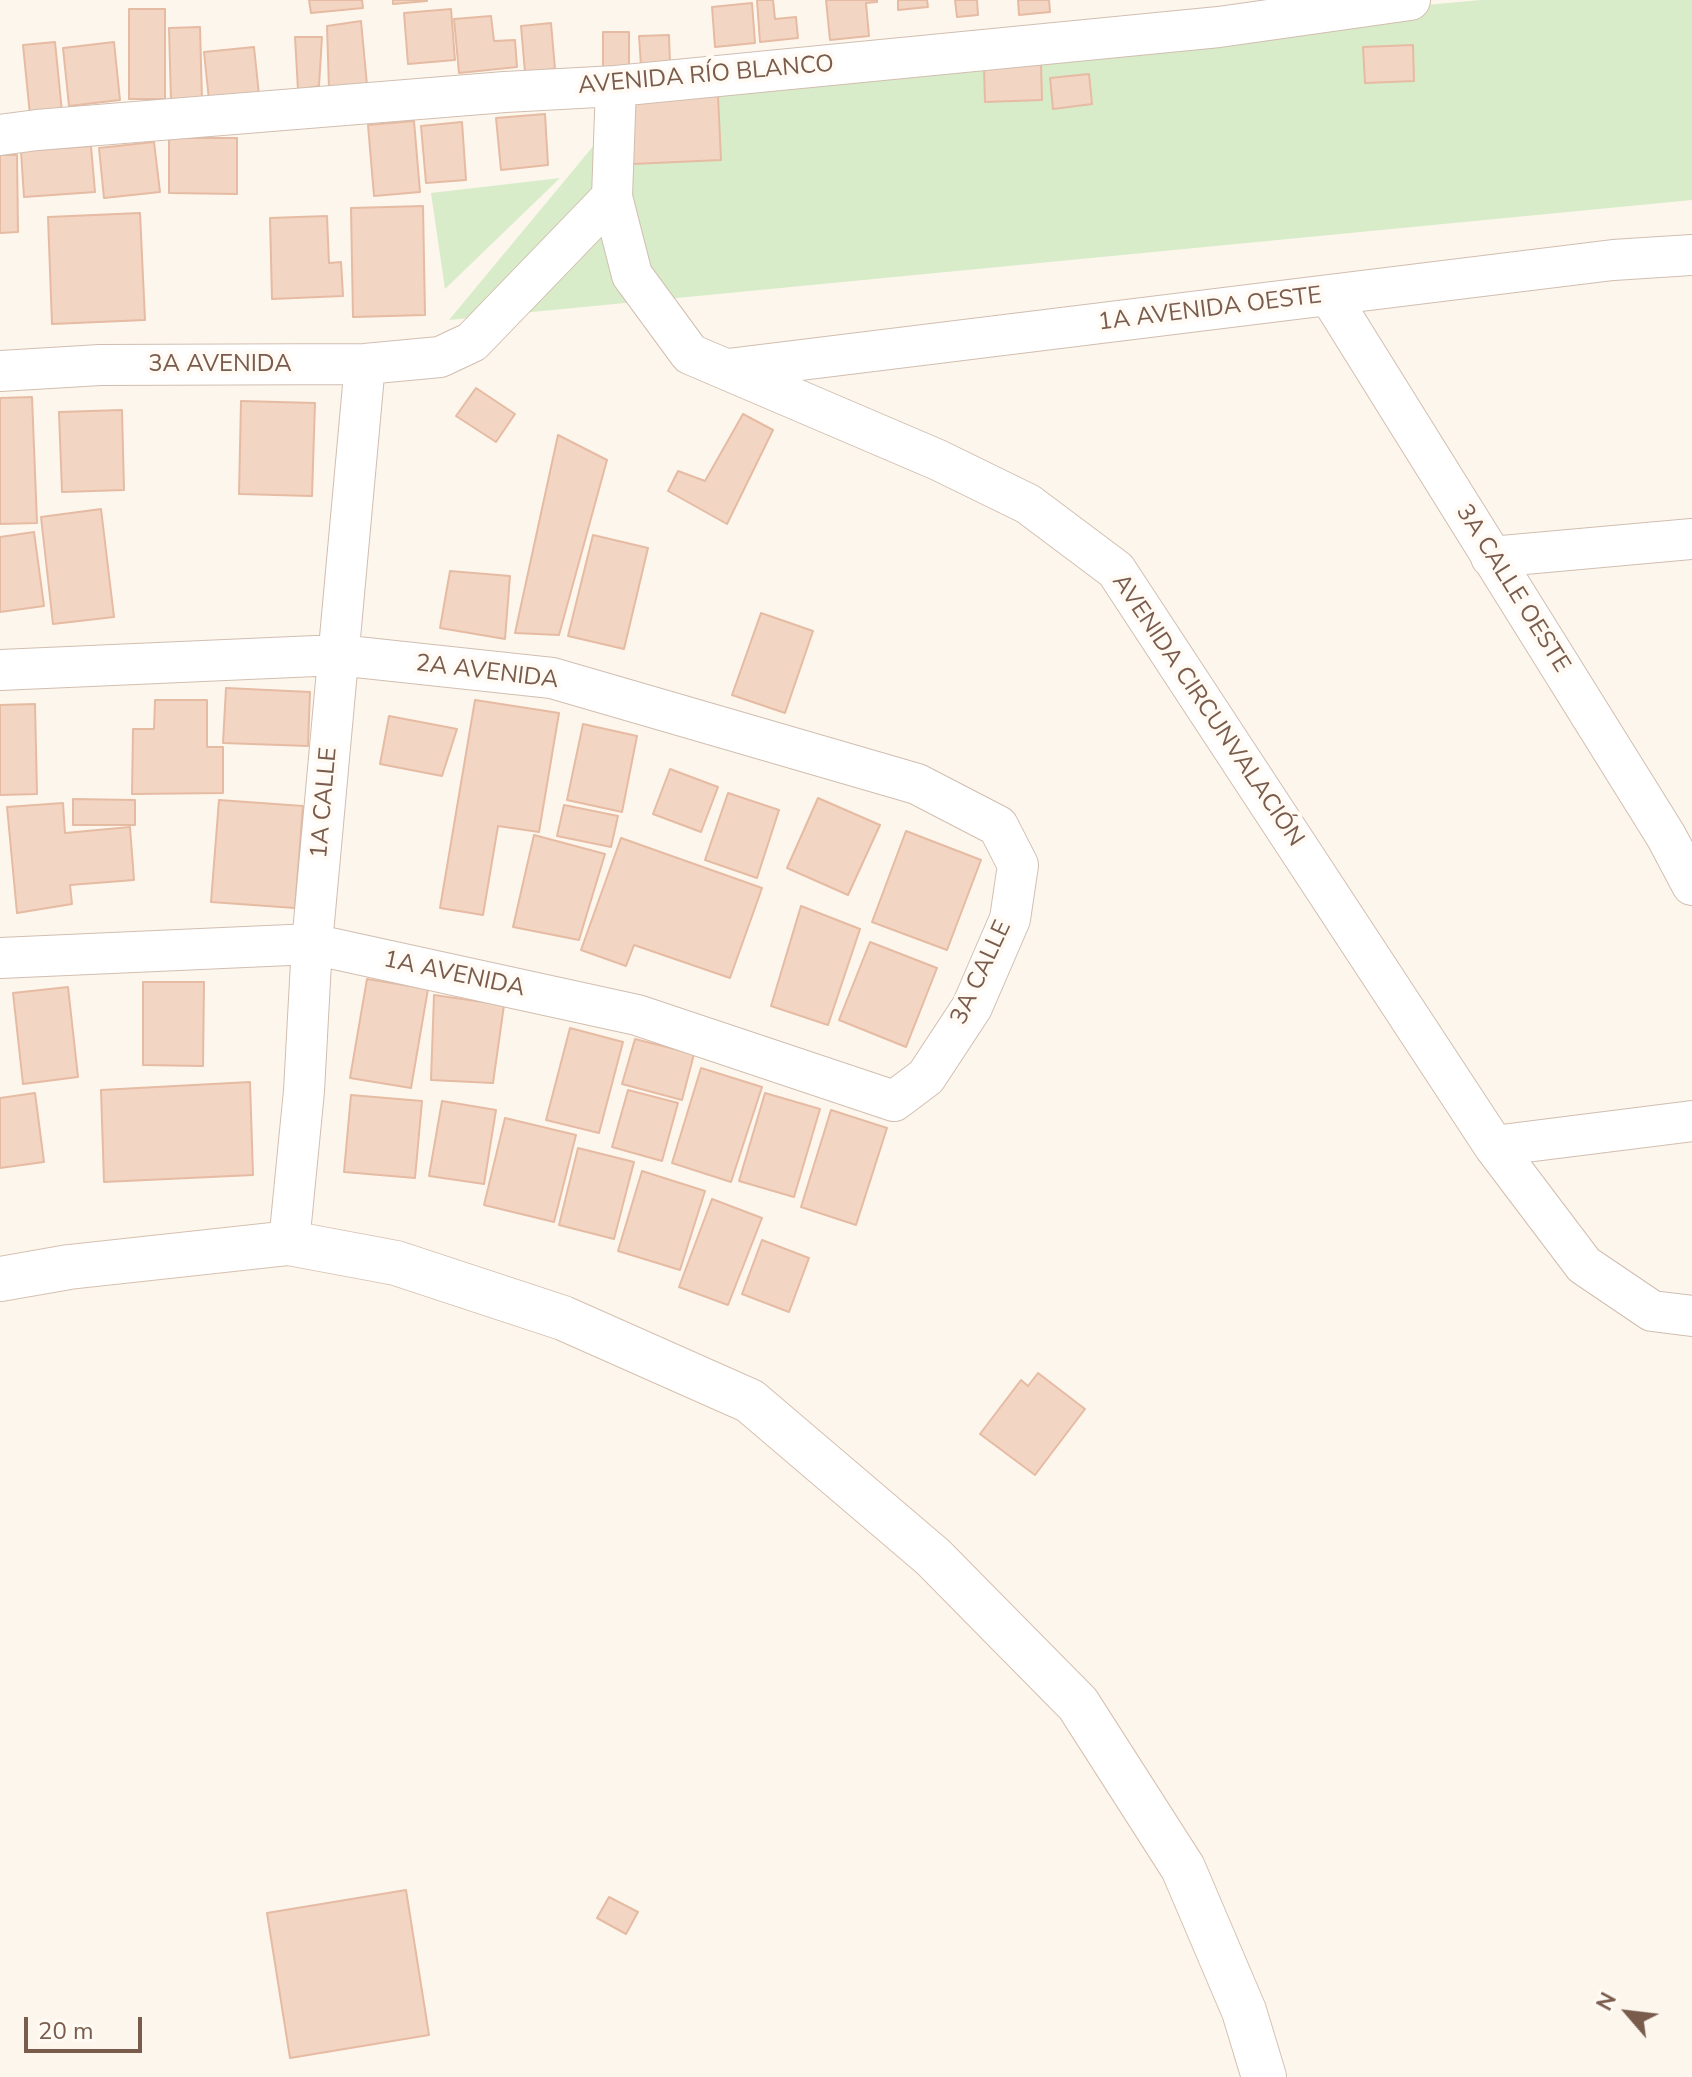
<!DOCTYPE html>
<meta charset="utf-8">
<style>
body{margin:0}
#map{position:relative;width:1692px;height:2077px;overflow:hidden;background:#fdf6ec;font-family:"Nunito Sans",sans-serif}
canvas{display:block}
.north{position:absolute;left:1588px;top:1973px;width:80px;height:80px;-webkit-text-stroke:6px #fffaf3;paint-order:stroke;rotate:298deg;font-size:22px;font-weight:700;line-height:32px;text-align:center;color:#7a5c4d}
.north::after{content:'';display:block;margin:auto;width:28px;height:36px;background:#7a5c4d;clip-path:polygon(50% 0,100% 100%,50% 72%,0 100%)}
.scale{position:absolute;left:24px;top:2017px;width:118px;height:36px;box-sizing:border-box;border:4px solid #7a5c4d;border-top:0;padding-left:10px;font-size:24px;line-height:28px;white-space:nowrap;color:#7a5c4d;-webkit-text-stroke:6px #fffaf3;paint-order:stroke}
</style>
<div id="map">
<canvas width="1692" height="2077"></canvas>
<div class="north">N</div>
<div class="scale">20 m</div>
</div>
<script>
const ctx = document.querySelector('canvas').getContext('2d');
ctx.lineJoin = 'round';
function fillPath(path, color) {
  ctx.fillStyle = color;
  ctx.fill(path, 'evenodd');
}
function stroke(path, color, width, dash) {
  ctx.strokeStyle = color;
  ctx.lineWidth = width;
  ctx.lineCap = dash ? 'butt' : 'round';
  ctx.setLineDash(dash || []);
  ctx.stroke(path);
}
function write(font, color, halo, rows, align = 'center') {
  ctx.font = font + ' "Nunito Sans",sans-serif';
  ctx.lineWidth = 8;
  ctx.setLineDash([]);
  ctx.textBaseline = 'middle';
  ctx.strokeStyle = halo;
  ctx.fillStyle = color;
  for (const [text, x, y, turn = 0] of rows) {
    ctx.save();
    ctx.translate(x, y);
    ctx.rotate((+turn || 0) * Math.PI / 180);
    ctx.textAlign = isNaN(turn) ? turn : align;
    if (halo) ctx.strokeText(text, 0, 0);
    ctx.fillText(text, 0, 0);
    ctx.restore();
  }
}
fillPath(new Path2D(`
 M1481,0h211v200l-1243,120 146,-176 6,-64z
 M560,178l-115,111 -14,-96z`), '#d8ecc9');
const building = new Path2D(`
 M309,0h53l1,8 -52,5z
 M393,0h34v1l-34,3z
 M757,0h16l2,19 21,-2 2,21 -38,4z
 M826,0h51v2l-11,1 3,33 -39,4z
 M898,0h29l1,7 -30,3z
 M955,0h22l1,15 -21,2z
 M1018,0h31l1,12 -31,3z
 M752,3l3,40 -40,4 -3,-40z
 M129,9h36v90h-36z
 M451,9l4,51 -47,4 -4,-51z
 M491,16l3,25 21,-1 2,27 -58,6 -5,-54z
 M361,21l6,64 -38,4 -2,-63z
 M551,23l4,46 -30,3 -4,-46z
 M200,27l2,73 -31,1 -2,-73z
 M603,32h26v37l-26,1z
 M669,35l1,30 -29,1 -2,-30z
 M295,37h27l-3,49 -21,4z
 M55,42l7,70 -32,3 -7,-70z
 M114,42l6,58 -51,6 -6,-58z
 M1413,45l1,36 -49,2 -2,-36z
 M254,47l5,48 -50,5 -5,-48z
 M1041,64l1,36 -57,2 -1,-35z
 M1089,74l3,30 -39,5 -3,-31z
 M718,96l3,64 -89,4 -2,-65z
 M545,114l3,51 -47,5 -5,-52z
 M414,121l6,71 -46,4 -6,-71z
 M462,122l4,58 -40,3 -5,-57z
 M169,138h68v56l-68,-1z
 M154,142l6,50 -56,6 -5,-50z
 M91,146l4,46 -71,5 -3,-46z
 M0,155h17l1,77 -18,1z
 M423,206l2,109 -72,2 -2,-109z
 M140,213l5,107 -93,4 -4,-107z
 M327,216l2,47 12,-1 2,34 -71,3 -2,-81z
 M476,388l39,26 -19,28 -40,-26z
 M32,397l5,126 -37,1v-126z
 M241,401l74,2 -3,93 -73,-2z
 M122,410l2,80 -62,2 -3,-80z
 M743,414l30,16 -46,94 -59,-33 10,-20 27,10z
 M558,435l49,25 -48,175 -44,-2z
 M101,509l13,108 -61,7 -12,-107z
 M34,532l10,74 -44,6v-75z
 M593,535l55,13 -24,101 -56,-13z
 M450,571l60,5 -5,63 -65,-11z
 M761,613l52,18 -28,82 -53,-18z
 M226,688l84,4 -2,54 -85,-3z
 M155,700h52v47h16v46l-91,1 1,-65h21z
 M475,700l84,13 -20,119 -41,-6 -15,89 -43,-7z
 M35,704l2,90 -37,1v-90z
 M389,716l68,13 -15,47 -62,-12z
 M583,724l54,12 -15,76 -55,-12z
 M670,769l48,18 -17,45 -48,-18z
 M728,793l51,17 -22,68 -52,-18z
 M818,798l62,27 -32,70 -61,-27z
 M73,799l62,1v25h-62z
 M219,800l84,6 -8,102 -84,-6z
 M63,803l2,30 65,-6 4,53 -64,5 2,19 -55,9 -10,-106z
 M564,805l54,11 -7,31 -54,-11z
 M906,831l75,29 -34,90 -75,-28z
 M534,835l71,19 -26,86 -66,-13z
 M621,838l141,50 -32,90 -96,-33 -8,21 -45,-16z
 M801,906l59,23 -32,96 -57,-19z
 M870,942l67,26 -31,79 -67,-27z
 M367,979l61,10 -17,99 -61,-10z
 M143,982h61l-1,84 -60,-1z
 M68,987l10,90 -55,7 -10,-91z
 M434,995l70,10 -11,78 -62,-3z
 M570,1028l53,14 -24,91 -53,-13z
 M635,1039l59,15 -12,46 -60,-16z
 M701,1068l61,19 -31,95 -59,-19z
 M250,1082l3,93 -149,7 -3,-92z
 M628,1090l50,13 -16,58 -50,-14z
 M35,1093l9,69 -44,6v-70z
 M765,1093l55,16 -26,88 -55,-16z
 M351,1095l71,6 -7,77 -71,-6z
 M442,1101l54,9 -12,74 -55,-8z
 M831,1110l56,18 -31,97 -55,-18z
 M505,1118l71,17 -22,87 -70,-17z
 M578,1148l56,14 -20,77 -55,-14z
 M642,1171l63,20 -25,79 -62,-19z
 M712,1199l50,19 -34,87 -49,-18z
 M762,1240l47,18 -20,54 -47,-18z
 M1038,1373l47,36 -50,66 -55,-41 41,-54 7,6z
 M406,1890l23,145 -139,23 -23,-145z
 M609,1897l29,15 -12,22 -29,-16z`);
fillPath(building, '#f3d5c3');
stroke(building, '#e6bba3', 2);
const street = new Path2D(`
 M616,86l-4,111 20,78 58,79 248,106 90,44 88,66 378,576 90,119 68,46 40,5
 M0,135l37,-5 468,-38 111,-6 603,-59 191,-27
 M1329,295l337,541 26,49
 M728,369l885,-109 79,-5
 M0,371l100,-6 265,-1 75,-7 32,-15 140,-145
 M1491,557l201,-18
 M0,670l338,-15 214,23 365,106 81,42 20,39 -8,54 -38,88 -46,70 -32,24 -257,-86 -325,-71 -312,14
 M1494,1146l198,-25
 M289,1243l15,-152 8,-147 53,-580`);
const secondary = new Path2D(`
 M0,1279l69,-12 220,-24 107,20 167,55 187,83 183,156 145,147 105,164 61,143 20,66`);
stroke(street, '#d1beb0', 42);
stroke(secondary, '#d6c0b0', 46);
stroke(street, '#fff', 40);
stroke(secondary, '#fff', 44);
write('24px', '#7a5c4d', '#fffaf3', [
 ["AVENIDA RÍO BLANCO",706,76,-5],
 ["1A AVENIDA OESTE",1210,310,-7],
 ["3A AVENIDA",220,365],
 ["3A CALLE OESTE",1512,589,58],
 ["2A AVENIDA",487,673,7],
 ["AVENIDA CIRCUNVALACIÓN",1207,711,56],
 ["1A CALLE",325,803,-85],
 ["3A CALLE",982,973,-65],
 ["1A AVENIDA",454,975,12]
]);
</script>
